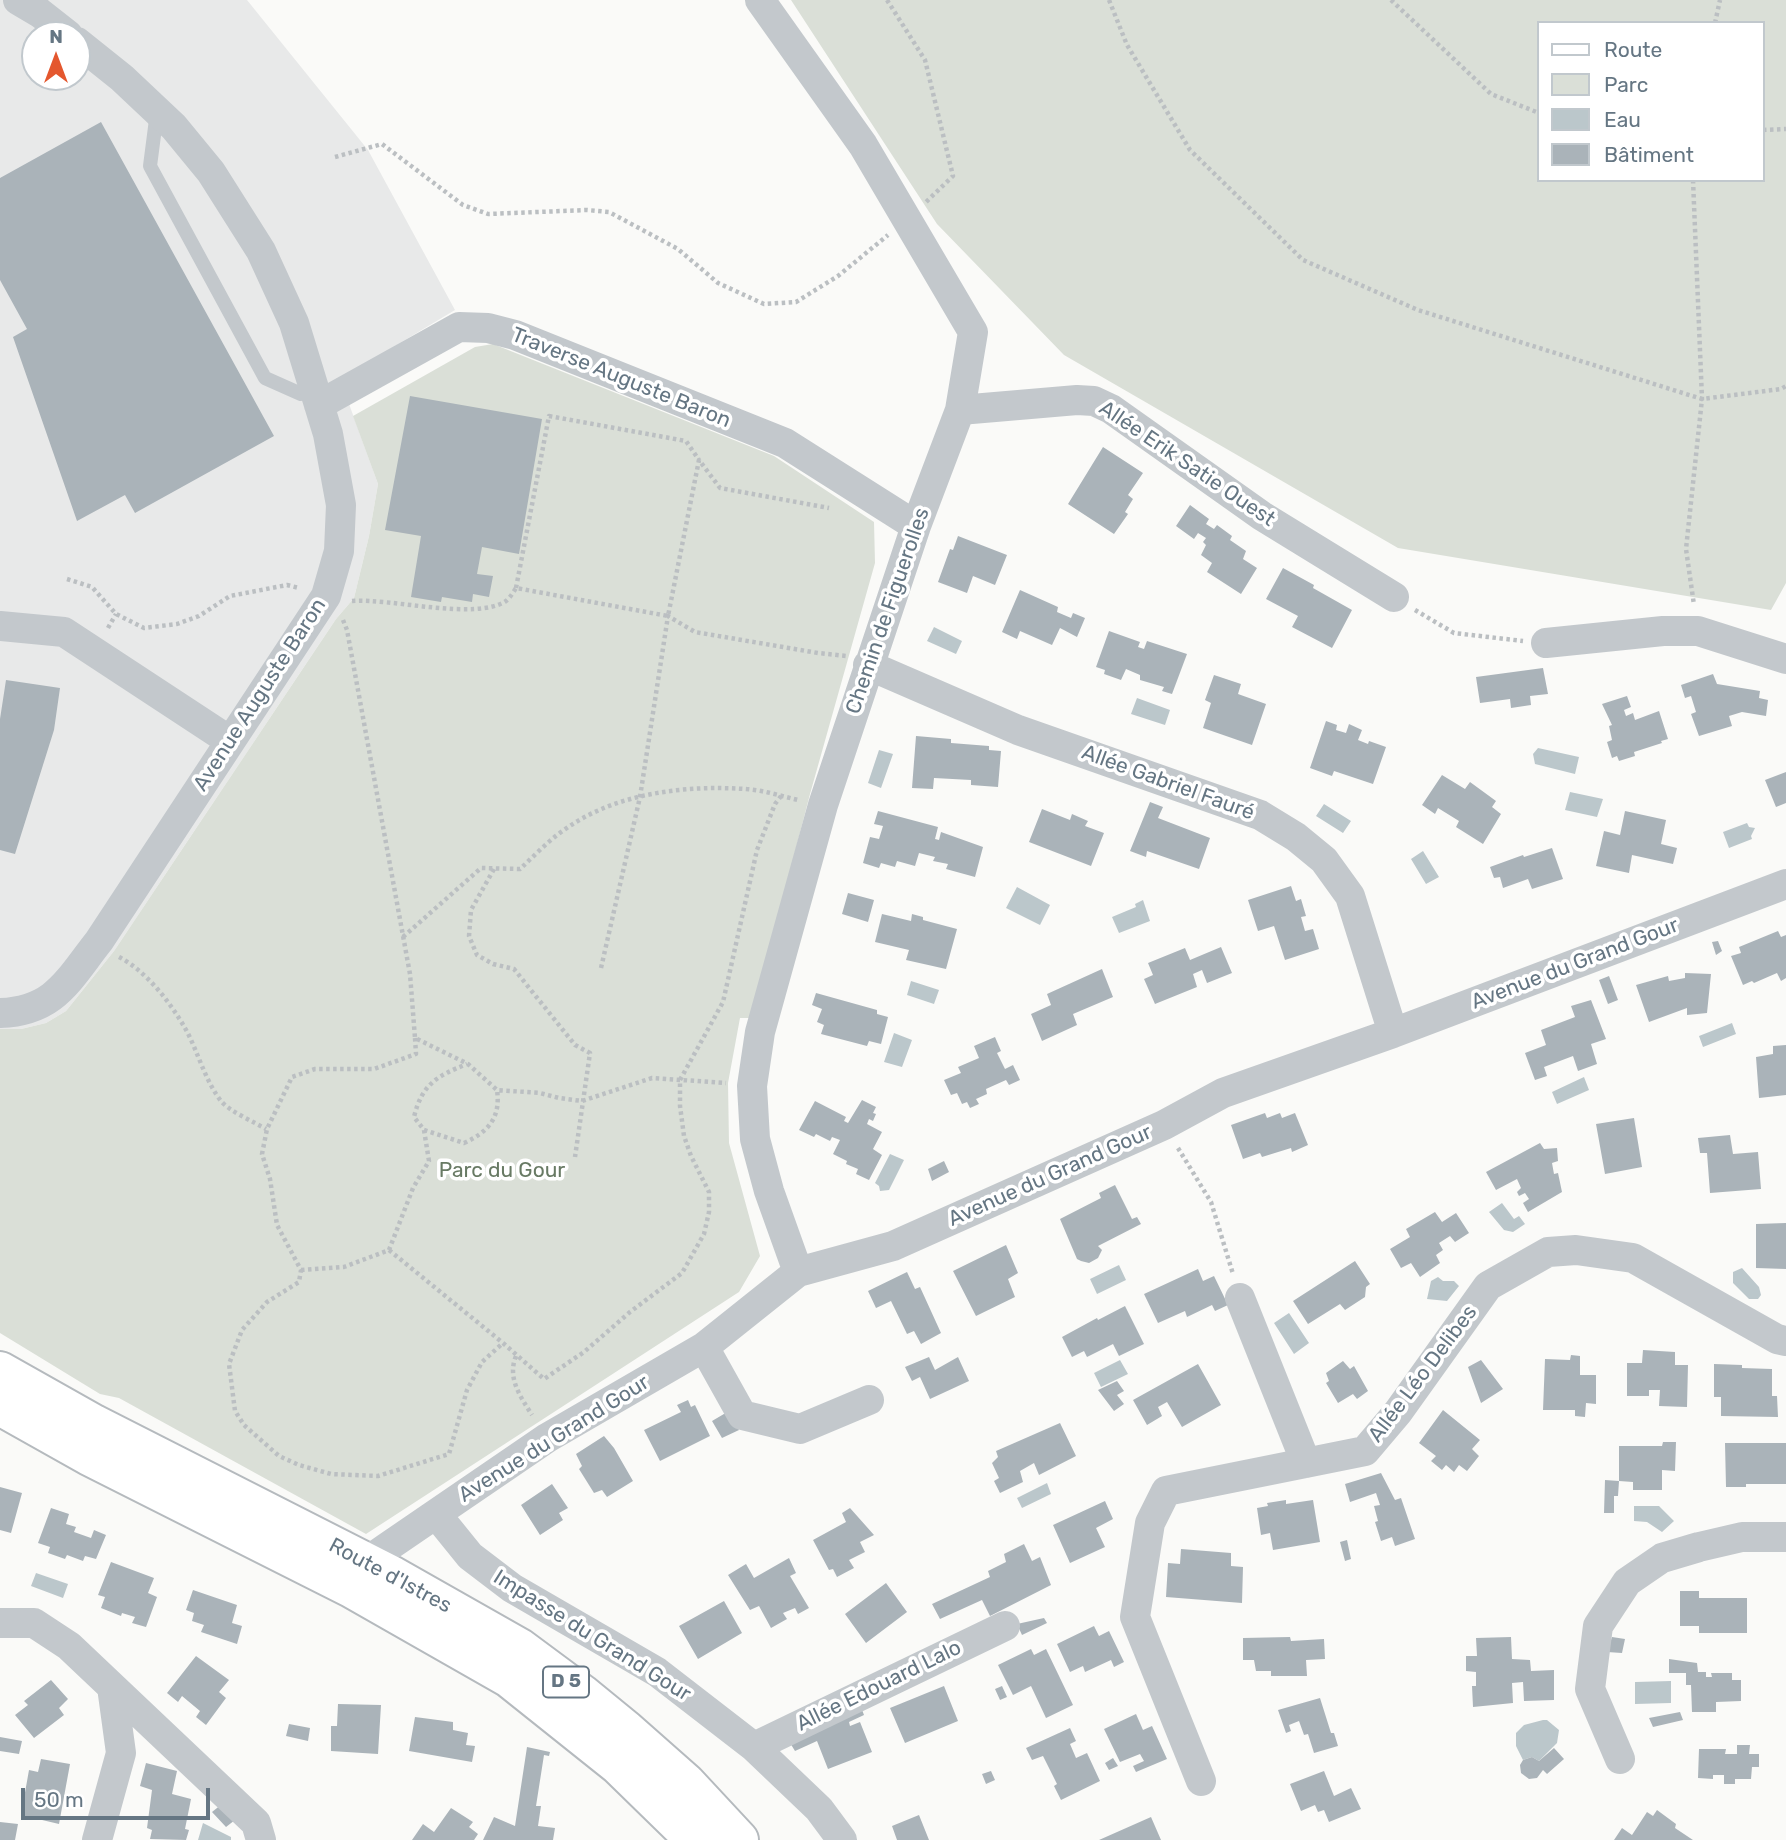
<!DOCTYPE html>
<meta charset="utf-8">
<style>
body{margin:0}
#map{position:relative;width:1786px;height:1840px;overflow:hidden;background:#fafaf8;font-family:Rubik,sans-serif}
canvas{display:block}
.legend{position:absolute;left:1537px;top:21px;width:228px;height:161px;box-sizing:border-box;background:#fff;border:2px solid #c1c8cd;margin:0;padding:9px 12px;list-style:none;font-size:21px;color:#657683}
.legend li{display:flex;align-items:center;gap:14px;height:35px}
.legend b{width:35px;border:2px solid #c1c8cd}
.north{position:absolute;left:21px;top:21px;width:70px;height:70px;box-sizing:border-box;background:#fff;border:2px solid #c1c8cd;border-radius:50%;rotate:0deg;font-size:19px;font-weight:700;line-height:28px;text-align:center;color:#657683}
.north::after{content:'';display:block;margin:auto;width:24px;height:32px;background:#e4572e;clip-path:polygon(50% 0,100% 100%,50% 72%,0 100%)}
.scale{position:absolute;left:21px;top:1788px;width:189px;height:32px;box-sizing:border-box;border:4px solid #657683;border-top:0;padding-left:9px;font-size:21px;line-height:24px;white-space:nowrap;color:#657683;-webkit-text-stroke:5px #fff;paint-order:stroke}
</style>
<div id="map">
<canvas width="1786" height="1840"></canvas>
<ul class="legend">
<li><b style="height:9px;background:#fff"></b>Route</li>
<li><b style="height:19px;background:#dadfd7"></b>Parc</li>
<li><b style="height:19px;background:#bbc7cb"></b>Eau</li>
<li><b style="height:19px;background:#aab3b9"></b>Bâtiment</li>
</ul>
<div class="north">N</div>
<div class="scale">50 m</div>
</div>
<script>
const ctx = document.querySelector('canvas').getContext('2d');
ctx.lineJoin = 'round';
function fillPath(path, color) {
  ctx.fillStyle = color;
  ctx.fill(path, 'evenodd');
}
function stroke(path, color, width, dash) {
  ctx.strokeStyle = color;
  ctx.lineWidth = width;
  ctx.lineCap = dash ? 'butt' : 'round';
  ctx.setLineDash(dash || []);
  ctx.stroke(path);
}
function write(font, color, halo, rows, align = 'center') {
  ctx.font = font + ' Rubik,sans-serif';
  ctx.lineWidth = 7;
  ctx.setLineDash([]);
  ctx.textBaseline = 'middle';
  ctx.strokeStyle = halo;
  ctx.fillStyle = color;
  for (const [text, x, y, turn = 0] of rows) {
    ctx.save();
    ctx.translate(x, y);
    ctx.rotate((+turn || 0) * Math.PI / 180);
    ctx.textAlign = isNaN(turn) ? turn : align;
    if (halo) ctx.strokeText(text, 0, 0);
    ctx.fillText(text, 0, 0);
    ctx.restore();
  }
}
fillPath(new Path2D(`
 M0,0h247l121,150 87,160 -115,69 38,105 -9,52 -15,62 -18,21 -222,332 -48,60 -20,12 -25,6h-21zM35,35h42v42h-42z`), '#e8e9e9');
fillPath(new Path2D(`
 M791,0h995v583l-15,27 -373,-62 -334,-193 -127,-131zM1539,23h224v157h-224z
 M493,344l281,112 100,66 1,41 -65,231 -58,224h-12l-12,65 1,60 31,113 -21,36 -373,242 -247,-136 -19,-4 -100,-61v-304h21l25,-6 20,-12 48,-60 222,-332 18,-21 15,-62 9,-52 -25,-68 122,-69z`), '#dadfd7');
fillPath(new Path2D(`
 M934,627l28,14 -6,13 -29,-13z
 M1137,698l33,12 -5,15 -34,-11z
 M1538,748l41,9 -4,17 -40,-10 -2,-10z
 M879,750l14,4 -12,34 -13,-5z
 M1570,792l33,7 -6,18 -32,-7z
 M1324,804l27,17 -8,12 -27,-17z
 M1747,823l2,4 6,1 -4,8 1,3 -23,9 -6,-16z
 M1423,851l16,26 -13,7 -15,-25z
 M1017,887l33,18 -10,20 -34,-17z
 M1143,900l7,21 -31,12 -7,-16 24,-10 -1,-3z
 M911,981l28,9 -5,14 -27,-9z
 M1732,1023l4,11 -33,13 -4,-11z
 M894,1033l18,7 -10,27 -18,-5z
 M1584,1077l5,13 -32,14 -5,-12z
 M890,1154l14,6 -15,30 -9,1 -1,-5 -4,-3z
 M1502,1203l12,16 5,-3 6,8 -12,8 -9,-2 -15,-18z
 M1119,1265l7,15 -29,14 -7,-15z
 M1742,1268l17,19 2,8 -3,4h-9l-16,-16v-11z
 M1438,1277l5,4h11l5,5 -12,15 -20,-2 4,-18z
 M1289,1313l20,30 -15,11 -20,-31z
 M1120,1360l8,14 -27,13 -7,-14z
 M1047,1483l4,11 -29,14 -5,-10z
 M1634,1506h25l15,15 -12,11 -15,-10 -13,-1z
 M36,1573l32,11 -5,14 -32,-12z
 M1671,1681v22l-36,1v-22z
 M1543,1720h4l12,10 -2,13 -18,18 -7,-4 -9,3 -7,-14v-13l8,-8z
 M203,1823l28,14v3h-33z`), '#bbc7cb');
fillPath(new Path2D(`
 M101,122l173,314 -139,77 -10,-18 -48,26 -64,-184 14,-8 -27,-49v-102z
 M410,396l132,23 -23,135 -37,-7 -5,27 16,2 -4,21 -16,-3 -1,8 -30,-5 -1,5 -30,-5 10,-61 -36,-6z
 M1103,447l40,26 -15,22 5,4 -8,13 3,2 -14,20 -46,-30z
 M1190,505l19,14 -3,5 8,5 3,-4 15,11 -2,4 16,11 -3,8 14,9 -16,26 -34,-22 5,-9 -11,-8 5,-10 -3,-3 3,-4 -8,-5 -4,6 -18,-13z
 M958,536l49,19 -12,30 -22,-9 -6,17 -29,-11 12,-33 3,1z
 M1283,568l31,17 -1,3 39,22 -20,38 -40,-21 6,-11 -32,-17z
 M1020,590l38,17 -1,5 14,6 2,-5 12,5 -8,19 -17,-9 -8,17 -32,-14 -3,8 -15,-7z
 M1109,631l31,11 -2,5 6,2 3,-8 40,13 -15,40 -10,-3 2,-4 -24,-7v-5l-14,-6 -5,11 -17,-6 1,-4 -9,-3z
 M1543,668l5,26 -18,2 1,9 -20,3 -1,-9 -30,4 -4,-26z
 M1713,674l4,10 43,7 -1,7 9,2 -2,16 -24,-4 -13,4 3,10 -33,10 -8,-22 5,-2 -5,-16 -6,2 -4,-13z
 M1214,675l27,9 -3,10 28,10 -14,41 -49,-17 8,-25 -6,-3z
 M6,680l54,8 -6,42 -39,124 -15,-4v-131z
 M1627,696l4,11 -7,3 2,6 7,-3 2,7 24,-9 9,28 -7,2 1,2 -28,9 1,4 -16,5 -2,-5 -5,2 -5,-16 5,-2 -3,-14 3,-1 -10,-21z
 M1326,721l11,4 -1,5 10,3 3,-9 13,6 -4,10 10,4 1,-3 17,6 -13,37 -39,-13 -2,5 -22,-8z
 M916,736l35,3v4l38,3v4l12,1 -3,36 -27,-2v-5l-37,-2 -1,11 -21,-1z
 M1786,772v31l-10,4 -11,-27z
 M1442,775l23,14 5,-7 26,19 -4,6 9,7 -18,30 -27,-17 3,-6 -21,-13 -3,6 -13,-9z
 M1150,802l13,5 -5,11 52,20 -11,31 -52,-18 -1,6 -16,-6z
 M1042,809l28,11 2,-6 16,7 -3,5 19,7 -13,33 -62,-24z
 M878,811l60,16 -3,12 4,1 2,-8 42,15 -8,30 -29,-8 2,-5 -15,-3 2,-4 -16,-4 -4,13 -18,-5 -2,6 -14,-4 -2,5 -16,-5 7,-26 9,2 4,-13 -9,-2z
 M1625,811l41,9 -5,24 16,4 -4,16 -41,-9 -3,18 -33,-7 8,-35 16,4z
 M1552,848l11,31 -31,10 -4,-10 -25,9 -3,-11 -6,1 -4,-11 33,-12 1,2z
 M1291,886l5,15 5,-2 5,17 -5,1 4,14 8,-2 6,20 -34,11 -11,-34 -16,5 -10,-31z
 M848,893l26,7 -6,22 -26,-8z
 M882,914l29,7 1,-7 11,3v3l34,9 -11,40 -40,-9 3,-10 -34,-8z
 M1778,931l3,6 5,-2v43l-5,3 -4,-8 -23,10 -2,-2 -9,4 -12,-29 10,-3 -2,-6z
 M1718,941l4,10 -6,4 -4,-13z
 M1221,947l11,26 -25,10 -5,-13 -9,4 4,13 -42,17 -11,-25 9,-4 -5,-12 37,-15 5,12z
 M1102,969l11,28 -40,17 4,11 -35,16 -11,-27 20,-9 -4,-11z
 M1685,973l26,1 -4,39 -20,2v-7l-38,14 -13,-37 32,-9 1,5 16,-3z
 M1609,976l9,24 -10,4 -9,-24z
 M816,993l61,17v4l11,3 -7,27 -12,-3 -2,5 -46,-12 3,-9 -7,-3 5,-13 -10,-4z
 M1591,1000l15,39 -15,5 6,20 -19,7 -5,-15 -29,11 3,9 -12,4 -10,-27 21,-8 -5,-15 34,-13 -4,-11z
 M995,1037l6,14 -4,2 8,16 8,-4 7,15 -11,5 -3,-5 -20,9 1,5 -11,5 3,5 -9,4 -3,-6 -5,2 -5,-11 -6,2 -7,-15 17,-7 -3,-6 21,-9 -5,-12z
 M1786,1045v50l-27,3 -3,-41 17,-3v-8z
 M862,1100l14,7 -3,6 3,1 -3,7 -4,-2 -2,5 15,8 -9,17 9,6 -13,25 -13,-6 2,-5 -12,-5 1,-3 -14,-7 7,-14 -8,-3 -2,4 -14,-7 -2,3 -15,-7 16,-29 31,16 -2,4 4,2z
 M1265,1113l2,5 13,-5 2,5 13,-5 13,32 -16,7 -1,-4 -29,9 -2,-4 -17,6 -12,-34z
 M1634,1118l8,49 -37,7 -9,-50z
 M1730,1135l3,19 25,-2 3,37 -51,4 -3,-40h-7l-2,-15z
 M1540,1143l4,6 13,-1 1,13 -6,2 2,11 4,-1 4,19 -34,20 -5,-9 6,-4 -4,-6 -6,3 -2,-4 4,-4 -4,-9 -21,11 -10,-18z
 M944,1161l5,11 -17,9 -4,-12z
 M1115,1185l17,34 5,-2 4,7 -43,22 4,4 -4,8 -9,5 -8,-2 -4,-2 -17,-40 41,-21 -2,-5z
 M1435,1212l7,10 14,-9 13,20 -14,9 -5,-6 -11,7 4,7 -7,5 4,8 -20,14 -9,-14 -10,5 -11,-19 20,-12 -4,-8z
 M1786,1223v46l-30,-1v-44z
 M1006,1245l12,28 -10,6 7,18 -39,19 -23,-45z
 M1355,1261l15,23 -4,3 -1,10 -20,13 -5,-6 -32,20 -15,-23z
 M1198,1269l5,12 11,-5 14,29 -13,6 -3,-6 -25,12 -2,-6 -27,12 -14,-29z
 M907,1272l8,17 5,-2 21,46 -20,11 -7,-13 -7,3 -16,-33 -15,7 -8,-17z
 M1125,1306l19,38 -25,12 -6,-12 -26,13 -3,-6 -12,6 -10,-20 35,-19 1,2z
 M1643,1350l32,2v13h13l-1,42 -28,-1 1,-16h-11v6h-22v-33h15z
 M1571,1355l9,1v19h16v29l-10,-1 -1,14 -10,-1v-6h-32l2,-51 25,1z
 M929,1357l6,13 23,-13 11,24 -39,18 -10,-22 -8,4 -7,-14z
 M1481,1360l22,29 -22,14 -13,-36z
 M1343,1361l7,8 4,-3 14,25 -11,8 -4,-5 -15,9 -12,-20 3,-2 -3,-8z
 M1198,1364l23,41 -39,22 -15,-25 -9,5 4,9 -15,9 -14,-25z
 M1714,1364l28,1v3l30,1v27h5l1,21 -57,-1v-19h-7z
 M1117,1381l7,10 -7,4 7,9 -10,7 -16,-21z
 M688,1400l3,7 4,-2 15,31 -50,25 -16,-31 37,-18 -4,-7z
 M1443,1410l37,30 -8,9 7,7 -12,15 -8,-6 -5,7 -8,-7 -4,5 -11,-9 5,-5 -17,-13z
 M729,1411l10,19 -17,8 -10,-17z
 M1060,1423l16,33 -37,19 -5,-12 -14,8 3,11 -23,11 -6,-12 5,-3 -7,-15 6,-6 -2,-6z
 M604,1436l10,12 19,33 -26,16 -5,-7 -8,3 -15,-24 3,-3 -6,-12z
 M1663,1442h13l-1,29 -13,-1v20h-29v-8l-14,-1v-35h43z
 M1725,1443h61v41h-40v3h-20z
 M1381,1473l14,27 6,-2 14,41 -20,7 -3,-9 -11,4 -6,-19 3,-1 -4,-15 6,-1 -4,-12 -26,9 -5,-18z
 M1605,1480l14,1 -1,15h-4v17h-10z
 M552,1484l16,24 -9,5 4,7 -23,15 -19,-30z
 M0,1487l22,6 -11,40 -11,-3z
 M1286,1500v4l27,-4 7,42 -47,8 -3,-17 -9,2 -4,-27 11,-2 -1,-3z
 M1105,1501l8,18 -17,9 9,19 -35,16 -17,-38z
 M51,1508l18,6 -3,10 10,3 -2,5 17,6 3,-8 12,5 -10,24 -11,-3 -2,5 -16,-6 -2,4 -17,-6 2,-6 -12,-4z
 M850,1508l24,27 -14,7 5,10 -16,8 5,8 -17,9 -4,-8 -4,1 -16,-30 33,-18 -4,-9z
 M1347,1540l4,19 -6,2 -5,-19z
 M1024,1544l8,17 8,-4 11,28 -61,31 -8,-16 -42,19 -8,-15 58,-27 -2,-6 18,-9 -2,-8z
 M1181,1549l50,4v13l12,1 -1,36 -76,-6 2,-34 12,1z
 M789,1558l7,15 -6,3 19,32 -11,6 -3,-6 -12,5 4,6 -16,9 -12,-22 -9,4 -22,-35 18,-11 8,14z
 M111,1562l43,16 -6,15 9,4 -11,30 -14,-4 3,-6 -13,-4 -1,3 -20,-8 4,-11 -7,-2z
 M886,1583l21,29 -41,31 -21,-29z
 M193,1590l44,15 -5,18 10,3 -5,18 -36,-12 3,-7 -12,-4 2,-8 -8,-3z
 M1680,1591h19v7h48v35h-48v-7h-19z
 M724,1601l18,32 -44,26 -19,-33z
 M1044,1618l3,5 -25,12 -5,-11z
 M1094,1626l5,10 10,-5 15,31 -10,5 -3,-7 -26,12 -2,-6 -13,6 -13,-28z
 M1290,1637l1,4 33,-2 1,20 -19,1 1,16h-36v-5h-15l-2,-11h-11v-22z
 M1511,1637l1,22 18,1 1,11 23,-1v30l-30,1 -1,-19 -11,1 1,20 -40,4 -1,-21h4v-14l-10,-1v-15h11l-1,-18z
 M1612,1637l13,2 -3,14 -15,-1z
 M1031,1649l3,6 12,-6 27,56 -27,13 -15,-32 -18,9 -15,-30z
 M196,1656l33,24 -10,12 7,6 -20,27 -10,-8 4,-6 -18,-15 -4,6 -11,-9z
 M1669,1659l28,4 1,9h8v5h6l-1,-4h21v7h9v21l-25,1v10h-24l-1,-27h-5v-12h-17z
 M51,1680l17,19 -9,9 5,7 -30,23 -19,-23 13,-10 -4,-4z
 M944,1686l14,35 -53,22 -15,-35z
 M1002,1686l5,11 -7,3 -5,-11z
 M1320,1698l11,35h3l4,13 -24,7 -6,-19 -4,1 -5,-14 -10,4 2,6 -5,2 -8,-23z
 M859,1702l5,13 -15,7 1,4 10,-4 12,30 -44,17 -11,-28 -22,10 -8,-13z
 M338,1704l43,1 -3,49 -47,-3v-25h6z
 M1680,1712l3,8 -30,7 -4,-9z
 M1136,1714l7,16 9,-4 15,33 -31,13 -3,-6 11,-5 -4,-7 -20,8 -16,-33z
 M415,1717l38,5v8l15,3 -2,12 9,1 -3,16 -63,-11z
 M289,1724l21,4 -2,13 -22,-5z
 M1070,1728l6,13 -6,3 6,14 11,-5 13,28 -39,19 -7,-14 3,-2 -14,-28 -11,4 -6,-12z
 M0,1737l22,4 -3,13 -19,-3z
 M1737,1745h13l-1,9h10v13h-7l-1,12h-16v5h-11v-9h-11v4l-15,-1 1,-29h27l-1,5h12z
 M527,1747l23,5 -1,4 -5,-1 -8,51h5l-3,20 17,2 -2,12h-70l11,-23 21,9z
 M1554,1748l10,11 -17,15 -4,-4 -6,8 -8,1 -8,-6 -1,-8 3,-5 9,-3 7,4z
 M1113,1758l5,8 -9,4 -4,-7z
 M41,1759l29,5 -11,60 -38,-9 8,-45 9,2z
 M146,1763l31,8 -5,23 19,5 -6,30 4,1 -3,10 -36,-1 2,-9 -5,-2 5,-38 -12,-4z
 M991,1771l4,9 -9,4 -4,-10z
 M1324,1771l10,25 17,-8 10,21 -32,13 -5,-12 -6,2 -3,-7 -14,6 -11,-27z
 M222,1804l13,16 -9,7 -14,-15z
 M451,1808l22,14 -4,5 9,7 -4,6h-62l11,-16 11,8z
 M1657,1810l19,14 -1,4 18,12h-79l8,-12 10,7 15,-23 6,4z
 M919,1815l10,25h-32l-5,-14z
 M1151,1817l10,23h-62z
 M0,1822l18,2 -3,16h-15z`), '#aab3b9');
const primary = new Path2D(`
 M0,1371l94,53 299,152 127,72 62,46 44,36 60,53 53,57
 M0,1406l89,50 262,132 158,90 109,87 77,75`);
stroke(primary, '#b5babe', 42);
stroke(new Path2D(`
 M887,0l38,60 28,116 -27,26
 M1109,0l18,45 63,105 113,110 115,50 284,89 79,-10 5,-3
 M1391,0l100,94 48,19
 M1715,23l5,-23
 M1763,130l23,-1
 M335,157l47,-13 81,61 25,9 99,-4 22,2 69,37 40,34 46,21 32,-2 42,-26 50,-41
 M1693,180l9,219 -16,150 8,56
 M67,579l25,8 24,27 28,14 33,-4 22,-8 31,-20 57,-11 12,3
 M516,588l33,-172 137,25 13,19
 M352,601c40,-3 123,20 154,0 4,-3 8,-10 10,-13l152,28 31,-156 21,28 109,20
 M1415,610l39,23 69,8
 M343,620l4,10 63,344 5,64 53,26 29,26 43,3 19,5 23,3 70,-23 74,5
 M108,628l8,-14
 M494,869l-23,41 -2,26 8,19 16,9 21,5 61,76 15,8 -15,104
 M403,937l78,-69 39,1c14,-13 28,-28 44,-39 51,-37 121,-45 181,-41 18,1 36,7 53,11
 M119,957c27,14 51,45 66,71 13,23 19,51 36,73 8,10 33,21 45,28
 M601,968l39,-171 28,-181 27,16 123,21 28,3
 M415,1038l1,16 -42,15h-59l-23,8 -25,52 -5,25 8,25 7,46 24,45 -2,12 -32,20 -25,28 -13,34 6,47 9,14 35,31 20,9 32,9 47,2 71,-22 18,-64 15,-28 21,-19
 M424,1130l40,13c24,-11 37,-25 33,-53
 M1178,1148l33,54 22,72
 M389,1250l114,93 41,36 40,-27 46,-40 52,-39 22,-39 5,-22v-20l-18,-36 -7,-20 -4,-30v-26l43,-78 34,-152 18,-46 6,-8
 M301,1270l43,-3 45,-17 24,-62 16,-27 -5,-31 -10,-13c8,-33 23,-41 53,-53
 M516,1356c-9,22 4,40 16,59`), '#bbbfc2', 4.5, [3.5, 3.5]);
stroke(new Path2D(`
 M157,112l-7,54 115,212 36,16 14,-5`), '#c3c8cc', 14);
stroke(new Path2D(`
 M18,0l22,13 28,22
 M760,0l103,145 110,187 -13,78 -44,116 -93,279 -63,227 -8,54 3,53 14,52 29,81
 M319,405l140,-78 29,1 27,7 270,108 131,83
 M960,410l117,-10 17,1 17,8 151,107 132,81
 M0,626l64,6 166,109
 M1546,643l117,-12h35l88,28
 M868,665l150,65 242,85 36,22 28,23 26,36 43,137
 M0,1013c55,-2 68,-33 99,-72l227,-345 13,-45 2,-46 -13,-71 -34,-111 -33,-72 -50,-79 -37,-45 -52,-49 -45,-36
 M1240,1298l66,165
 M704,1347l38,68 58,14 69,-29
 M436,1514l34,42 42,32 145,84 97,75 65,62 23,31
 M357,1578l9,-16 20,-14 161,-110 157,-91 94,-75 95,-26 271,-121 59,-32 170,-60 393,-149
 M0,1623h34l35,23 187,177 5,17
 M754,1747l251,-121
 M1620,1759l-30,-70 8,-63 29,-44 35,-24 37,-11 43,-10h44
 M1201,1781l-66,-164 15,-94 16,-32 199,-40 33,-39 90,-126 60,-34 28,-2 57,8 144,81 9,2
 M97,1840l24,-87 -9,-66`), '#c3c8cc', 30);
stroke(primary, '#fff', 38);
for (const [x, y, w] of [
 [566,1682,46]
]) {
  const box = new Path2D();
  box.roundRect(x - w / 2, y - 15.5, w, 31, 5);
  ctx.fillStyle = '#fff';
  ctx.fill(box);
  stroke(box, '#657683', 2);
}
write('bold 19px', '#657683', null, [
 ["D 5",566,1682]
]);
write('21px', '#657683', '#fff', [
 ["Traverse Auguste Baron",621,378,22],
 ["Allée Erik Satie Ouest",1187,464,34],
 ["Chemin de Figuerolles",888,611,-71],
 ["Avenue Auguste Baron",260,695,-57],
 ["Allée Gabriel Fauré",1168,783,20],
 ["Avenue du Grand Gour",1575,964,-21],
 ["Avenue du Grand Gour",1050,1176,-24],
 ["Allée Léo Delibes",1423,1374,-53],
 ["Avenue du Grand Gour",554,1439,-32],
 ["Route d'Istres",390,1576,28],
 ["Impasse du Grand Gour",592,1636,32],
 ["Allée Edouard Lalo",879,1686,-26]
]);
write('21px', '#687a64', '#fff', [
 ["Parc du Gour",502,1171]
]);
</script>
